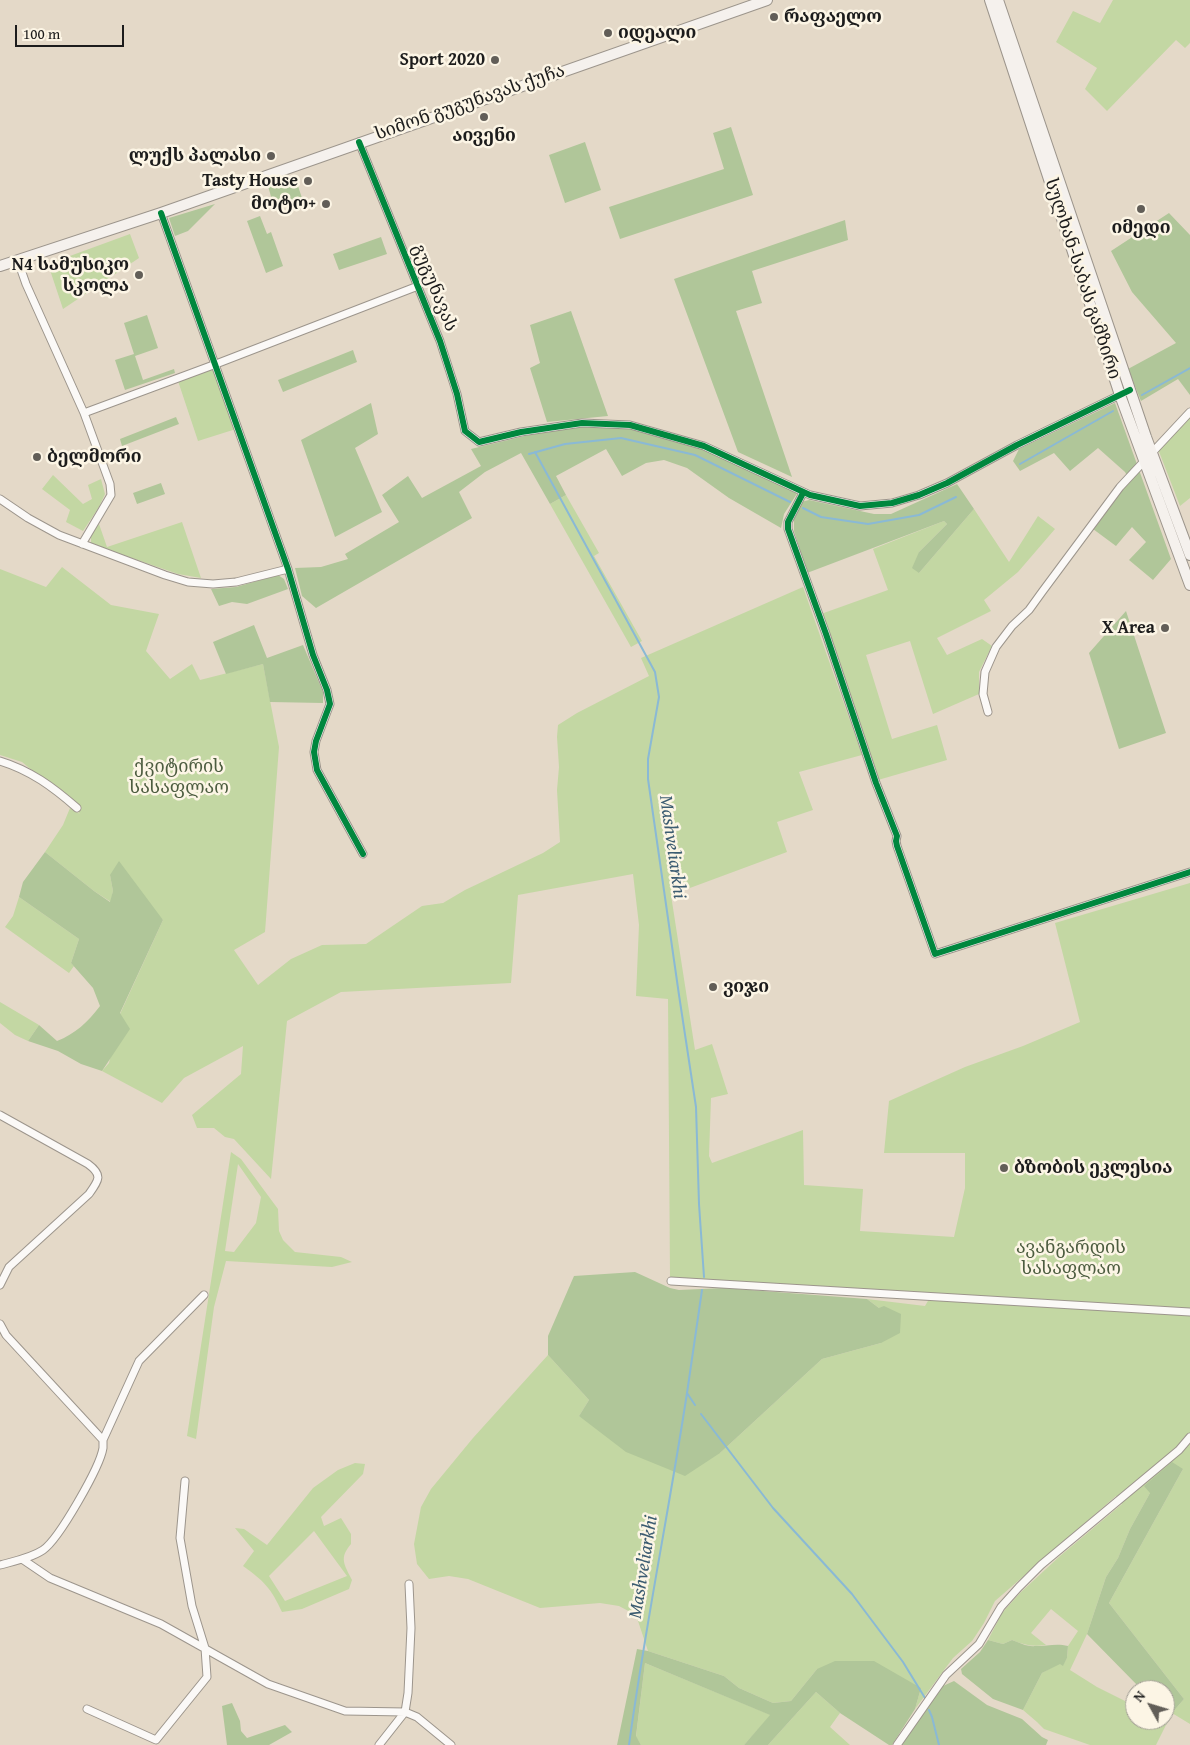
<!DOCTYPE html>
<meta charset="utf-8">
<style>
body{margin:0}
#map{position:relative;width:1190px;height:1745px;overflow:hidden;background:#e4d9c8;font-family:"Gentium Book Plus",serif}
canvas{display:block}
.north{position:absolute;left:1125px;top:1680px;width:50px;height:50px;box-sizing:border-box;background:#fcf5e5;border:1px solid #a29e95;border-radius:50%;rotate:309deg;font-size:14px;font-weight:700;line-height:20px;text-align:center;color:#1c1c1c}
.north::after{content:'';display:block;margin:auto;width:18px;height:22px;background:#625e58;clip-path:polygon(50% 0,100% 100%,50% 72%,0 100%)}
.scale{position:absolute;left:15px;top:25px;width:109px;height:22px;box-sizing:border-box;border:2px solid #1c1c1c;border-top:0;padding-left:6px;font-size:15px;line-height:18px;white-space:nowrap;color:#1c1c1c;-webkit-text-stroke:4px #fcf5e5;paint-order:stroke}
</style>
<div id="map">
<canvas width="1190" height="1745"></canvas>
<div class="north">N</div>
<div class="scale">100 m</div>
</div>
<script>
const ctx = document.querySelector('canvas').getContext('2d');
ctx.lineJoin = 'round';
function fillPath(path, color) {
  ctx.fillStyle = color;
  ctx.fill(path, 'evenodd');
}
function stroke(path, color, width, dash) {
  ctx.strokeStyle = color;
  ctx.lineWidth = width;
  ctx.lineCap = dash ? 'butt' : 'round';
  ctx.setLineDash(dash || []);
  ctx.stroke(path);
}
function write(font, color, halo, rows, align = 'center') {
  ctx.font = font + ' "Gentium Book Plus","Noto Serif Georgian",serif';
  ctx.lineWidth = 5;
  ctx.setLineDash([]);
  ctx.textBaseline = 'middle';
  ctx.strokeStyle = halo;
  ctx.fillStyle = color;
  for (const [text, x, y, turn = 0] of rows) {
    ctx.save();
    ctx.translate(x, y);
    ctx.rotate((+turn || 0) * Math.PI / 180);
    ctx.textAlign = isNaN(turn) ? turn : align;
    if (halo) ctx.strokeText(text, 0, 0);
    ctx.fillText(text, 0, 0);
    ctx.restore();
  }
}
fillPath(new Path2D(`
 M1113,0h77v43l-5,5 -9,-8 -69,71 -22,-22 12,-21 -41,-26 17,-31 27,12z
 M130,234l9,24 -76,51 -15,-45z
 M210,370l4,1 22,58 -38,12 -20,-60z
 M1190,417v81l-10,8 -22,-57z
 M53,475l30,29 9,-5 -4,-14 13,-6 4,15 -6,13 -16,24 -17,-9 4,-12 -28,-21z
 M566,495l33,58 -5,3 48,85 -11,6 -81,-143z
 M974,509l35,53 29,-46 17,13 -37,43 -34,28 7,11 -54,27 10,17 35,-16 10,7 -13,26v22l-46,20 -23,-73 -44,14 26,84 45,-14 10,35 -69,20 -57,-166 67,-24 -15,-41 71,-28 3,3 -28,28v21z
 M182,522l19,56 -23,-4 -84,-29 -3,-2v-9l8,-10 8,23z
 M62,567l49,38 48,9 -13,37 24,28 22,-15 8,16 63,-16 16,83 -14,185 -31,18 24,35 33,-26 31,-14 44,-1 56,-38 21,-3 22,-13 78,-37 17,-11 -3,-52 2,-23 -2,-30 1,-12 19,-12 72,-37 -8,-18 162,-71 59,168 -63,17 14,38 -36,12 10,30 -116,43 24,155 17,-6 16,50 -17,4 -2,58 3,7 91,-33 1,55 59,4 -3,42 94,6 11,-49v-35h-81l5,-52 76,-34 58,-21 57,-24 -25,-99 135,-40v841l-18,-11 12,-14 -75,-96 74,-134 -33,24 -20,36 -12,29 -12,19 -19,57 -17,36 27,17 34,17 -2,4 6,3v9h19l12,5 -10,20h-66l-46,-16 -7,-7 -14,-12 19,-37 18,-10 3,2 4,-7 1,-12 10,-15 -27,-22 -20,24 15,12c-13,2 -22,0 -34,-5l-9,4 -15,-4 14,-27 18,-20 40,-37 62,-52 -6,-8 -121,105 -11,22 -12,18 -19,17 -38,51 6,-21 -104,-19 -26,32 -18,2 -34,-15 -15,-12 -76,-25 -12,-36 -17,-9 -19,-3 -60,5 -72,-29 -19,-3 -20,3 -12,-15 -3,-20 7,-37 10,-18 42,-51 75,-83 41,45 -10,16 141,37 102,-94 59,-16 -2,-35 -12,-9 58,7 7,-12 -262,-17 -2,-278 -32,-3 3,-71 -6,-51 -115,21 -7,88 -170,9 -54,29 -16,158 -37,-40 -9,-2 -11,-9h-17l-5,-13 49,-41 2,-28 -59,32 -22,25 -60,-32 7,-8 11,-49 43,-94 -53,-45 3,16 -2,11 -17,-11 -49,-39 18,-27 7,-17 10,6 -17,-18 -41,-34 -22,-7v-186l46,18z
 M19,897l60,42 -8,24 3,3 -5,7 -64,-46 8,-11z
 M0,1002l39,23 -11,16 -13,-6 -15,-12z
 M231,1152l10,7 37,50 1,22 4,9 12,12 46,5 11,5 -20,5 -106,-6 -12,46 -18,132 -9,-3zM238,1164l23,33 -5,26 -22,29 -9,-1z
 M355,1463l10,1 -2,10 -42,43 3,9 17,-8 10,16v10c-12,14 -7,20 1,36l-3,9 -47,20 -20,3c-11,-24 -18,-31 -39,-46l11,-15 -19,-23 9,1 23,16 46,-57 25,-18zM314,1531l33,45 -62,25 -16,-25z
 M645,1663l126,52 -27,30h-103l-5,-8z
 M816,1692l24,21 -10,14 20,18h-82z`), '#c3d7a3');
fillPath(new Path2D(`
 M731,127l22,68 -133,44 -11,-32 115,-38 -11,-36z
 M585,142l16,48 -36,13 -16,-48z
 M295,177l7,21 -28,9 -6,-21z
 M215,204l-27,27 -13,5 -6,-18z
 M1169,213l21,22v160l-12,-16 -37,22 -13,-32 48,-26 -44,-51 -21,-41z
 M260,216l7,18 4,-2 12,34 -17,7 -19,-52z
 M845,220l3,20 -96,31 10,32 -26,8 56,166 -54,-25 -64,-173z
 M381,237l6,17 -48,16 -6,-16z
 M571,311l37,105 -61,6 -17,-54 10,-5 -10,-38z
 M147,315l11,33 -23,8 8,24 31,-11 1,4 -50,17 -10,-30 19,-6 -10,-31z
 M353,350l4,12 -74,30 -5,-12z
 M371,403l7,31 -23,14 27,64 -47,25 -34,-97z
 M1115,403l56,156 -18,21 -24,-20 17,-18 -14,-15 -16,19 -23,-17 26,-36 11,-12 -5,-9 -27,-24 -28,23 -16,-18 -34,18 -7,-10 6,-12z
 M176,417l3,7 -57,22 -2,-7z
 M581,427l48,1 74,21 95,43 -14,22 -3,14 -52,-30 -42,-30 -23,-8 -18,3 -24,13 -16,-27 -50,27 10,19 -16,9 -29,-51 -36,19 -26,20 13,26 -156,90 -14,-12 -7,-28 26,-1 27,-8 -3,-5 54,-32 -17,-27 26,-19 14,22 59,-32 -10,-17 58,-14z
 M161,483l4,11 -28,10 -4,-11z
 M957,484l17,25 -55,64 -7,-5 7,-16 28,-28 -3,-3 -137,52 -13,-42v-17l7,-12 8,-2 65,14h17z
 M278,575l6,4 4,10 -41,15 -15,-2 -13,4 -8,-17 25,-2z
 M1126,611l40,122 -47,16 -30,-96z
 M254,625l13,33 36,-13 20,47v11l-53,-1 -7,-38 -37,10 -13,-32z
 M45,852l49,39 16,11 3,-11 -3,-16 9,-14 44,59 -43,93 10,16 -28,42 -21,-7 -23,-13 -30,-10 11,-16 18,16c18,-7 31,-19 43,-35l-7,-18 -22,-25 8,-24 -60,-42 4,-15z
 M635,1272l35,16 9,2 45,-2 143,11 12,9 5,-2 17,8 -1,19 -19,10 -59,16 -102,94 -35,23 -59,-24 -47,-36 10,-16 -41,-45v-19l26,-60z
 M1172,1462l11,7 -74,134 75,96 -12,14 -6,12 -12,-5h11v-30h-26l1,-2 -53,-54 19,-57 12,-19 12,-29 20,-36 -6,-7z
 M988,1640l15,4 9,-4c8,3 15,7 24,6 11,0 21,-3 32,0l-1,12 -4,8 -3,-2 -18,9 -19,37 -30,-11 -31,-25 -1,-5 19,-17z
 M637,1649l11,2 76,25 15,12 34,15 18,-2 26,-32 18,-8h39l47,27 -6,21 -23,36h-3l-49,-32 -24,-21 -48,53h-24l26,-30 -125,-52 -9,73 5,9h-24z
 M954,1681l33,24 35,14 20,18 6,3 -2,5h-146l43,-59z
 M232,1703l8,18 1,10 6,7 38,-13 7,7 -23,13h-42l-5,-39z`), '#b0c699');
stroke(new Path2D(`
 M1142,395l48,-27
 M535,452l120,220 4,25 -11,62v20l31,216 17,112 3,97 5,73
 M529,454l36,-10 56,-6 74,17 95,47
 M1020,464l93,-53
 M803,508l18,9 47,7 51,-9 37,-18
 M695,1405l-8,-12 15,-103
 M701,1414l72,94 79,86 51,68 22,36
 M929,1710l3,7 7,28
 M629,1745c16,-118 40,-234 58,-352`), '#8ab9d5', 2);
const minor = new Path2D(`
 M359,142l81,199 17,53 8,37 14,11 42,-10 61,-9 48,2 74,21 106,49 50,11 32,-3 27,-8 28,-12 70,-38 113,-55
 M161,213l127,356 25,86 14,35 3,14 -14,37 -2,11 3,18 46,84
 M18,261l8,23 58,129 26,71 1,11 -29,49
 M84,413l132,-49 202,-78
 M803,493l-15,29v7l38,105 50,149 21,53 -1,5 1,5 38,108 255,-82
 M0,499l28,19 31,17 106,40 23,7 25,2 23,-2 52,-13
 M988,712l-5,-18 2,-22 11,-25 16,-21 17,-16 13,-18 78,-105 70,-75
 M0,761c30,9 53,26 77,47
 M0,1115l88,49c15,11 11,16 1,30l-80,73 -9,18
 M671,1281l519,31
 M0,1324l6,11 97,105
 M22,1559l28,19 111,46 107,60 77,27 60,1 12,5 34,28
 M0,1565c15,-4 31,-7 43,-15 16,-11 57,-83 60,-102 0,-3 0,-5 0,-8l36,-79 65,-66
 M87,1709l69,31 51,-63 -2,-29 -13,-42 -12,-68 5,-57
 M379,1745l26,-33 3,-19 3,-65 -2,-44
 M897,1745l49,-70 33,-31 22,-37 18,-20 22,-22 138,-115 11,-13`);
const secondary = new Path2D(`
 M990,0l130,395 70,190
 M998,0l148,437 44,118
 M0,266l161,-53 606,-213`);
stroke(minor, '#9c958c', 9);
stroke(secondary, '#9c958c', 12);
stroke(minor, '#fbf9f7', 7);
stroke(secondary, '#f5f1ed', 10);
stroke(new Path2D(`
 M359,142l81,199 17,53 8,37 14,11 42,-10 61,-9 48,2 74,21 106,49 50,11 32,-3 27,-8 28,-12 70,-38 113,-55
 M161,213l127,356 25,86 14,35 3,14 -14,37 -2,11 3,18 46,84
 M803,493l-15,29v7l38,105 50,149 21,53 -1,5 1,5 38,108 255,-82`), '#00873e', 6);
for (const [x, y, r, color] of [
 [774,17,5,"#625e58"],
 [608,33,5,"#625e58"],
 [495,60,5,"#625e58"],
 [484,117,5,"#625e58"],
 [271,156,5,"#625e58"],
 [308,181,5,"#625e58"],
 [326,204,5,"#625e58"],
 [1141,209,5,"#625e58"],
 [139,275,5,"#625e58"],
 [37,457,5,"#625e58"],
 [1165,628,5,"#625e58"],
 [713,987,5,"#625e58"],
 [1004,1168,5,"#625e58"]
]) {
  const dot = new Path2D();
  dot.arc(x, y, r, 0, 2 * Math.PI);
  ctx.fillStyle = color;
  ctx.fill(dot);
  stroke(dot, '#fcf5e5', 2);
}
write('bold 18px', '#1c1c1c', '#fcf5e5', [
 ["რაფაელო",784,17,"left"],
 ["იდეალი",618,33,"left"],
 ["Sport 2020",485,60],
 ["აივენი",484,136,"center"],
 ["ლუქს პალასი",261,156],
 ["Tasty House",298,181],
 ["მოტო+",316,204],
 ["იმედი",1141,228,"center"],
 ["N4 სამუსიკო",129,265],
 ["სკოლა",129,286],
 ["ბელმორი",47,457,"left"],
 ["X Area",1155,628],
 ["ვიჯი",723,987,"left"],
 ["ბზობის ეკლესია",1014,1168,"left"]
], 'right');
write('18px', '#1c1c1c', '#fcf5e5', [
 ["სიმონ გუგუნავას ქუჩა",470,103,-19],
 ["სულხან-საბას გამზირი",1082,279,72],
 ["გუგუნავას",434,288,68]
]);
write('18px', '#4d5d40', '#fcf5e5', [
 ["ქვიტირის",179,767],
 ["სასაფლაო",179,788],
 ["ავანგარდის",1071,1248],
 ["სასაფლაო",1071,1269]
]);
write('italic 19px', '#3c5c71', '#fcf5e5', [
 ["Mashveliarkhi",672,847,82],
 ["Mashveliarkhi",644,1567,-81]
]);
</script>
